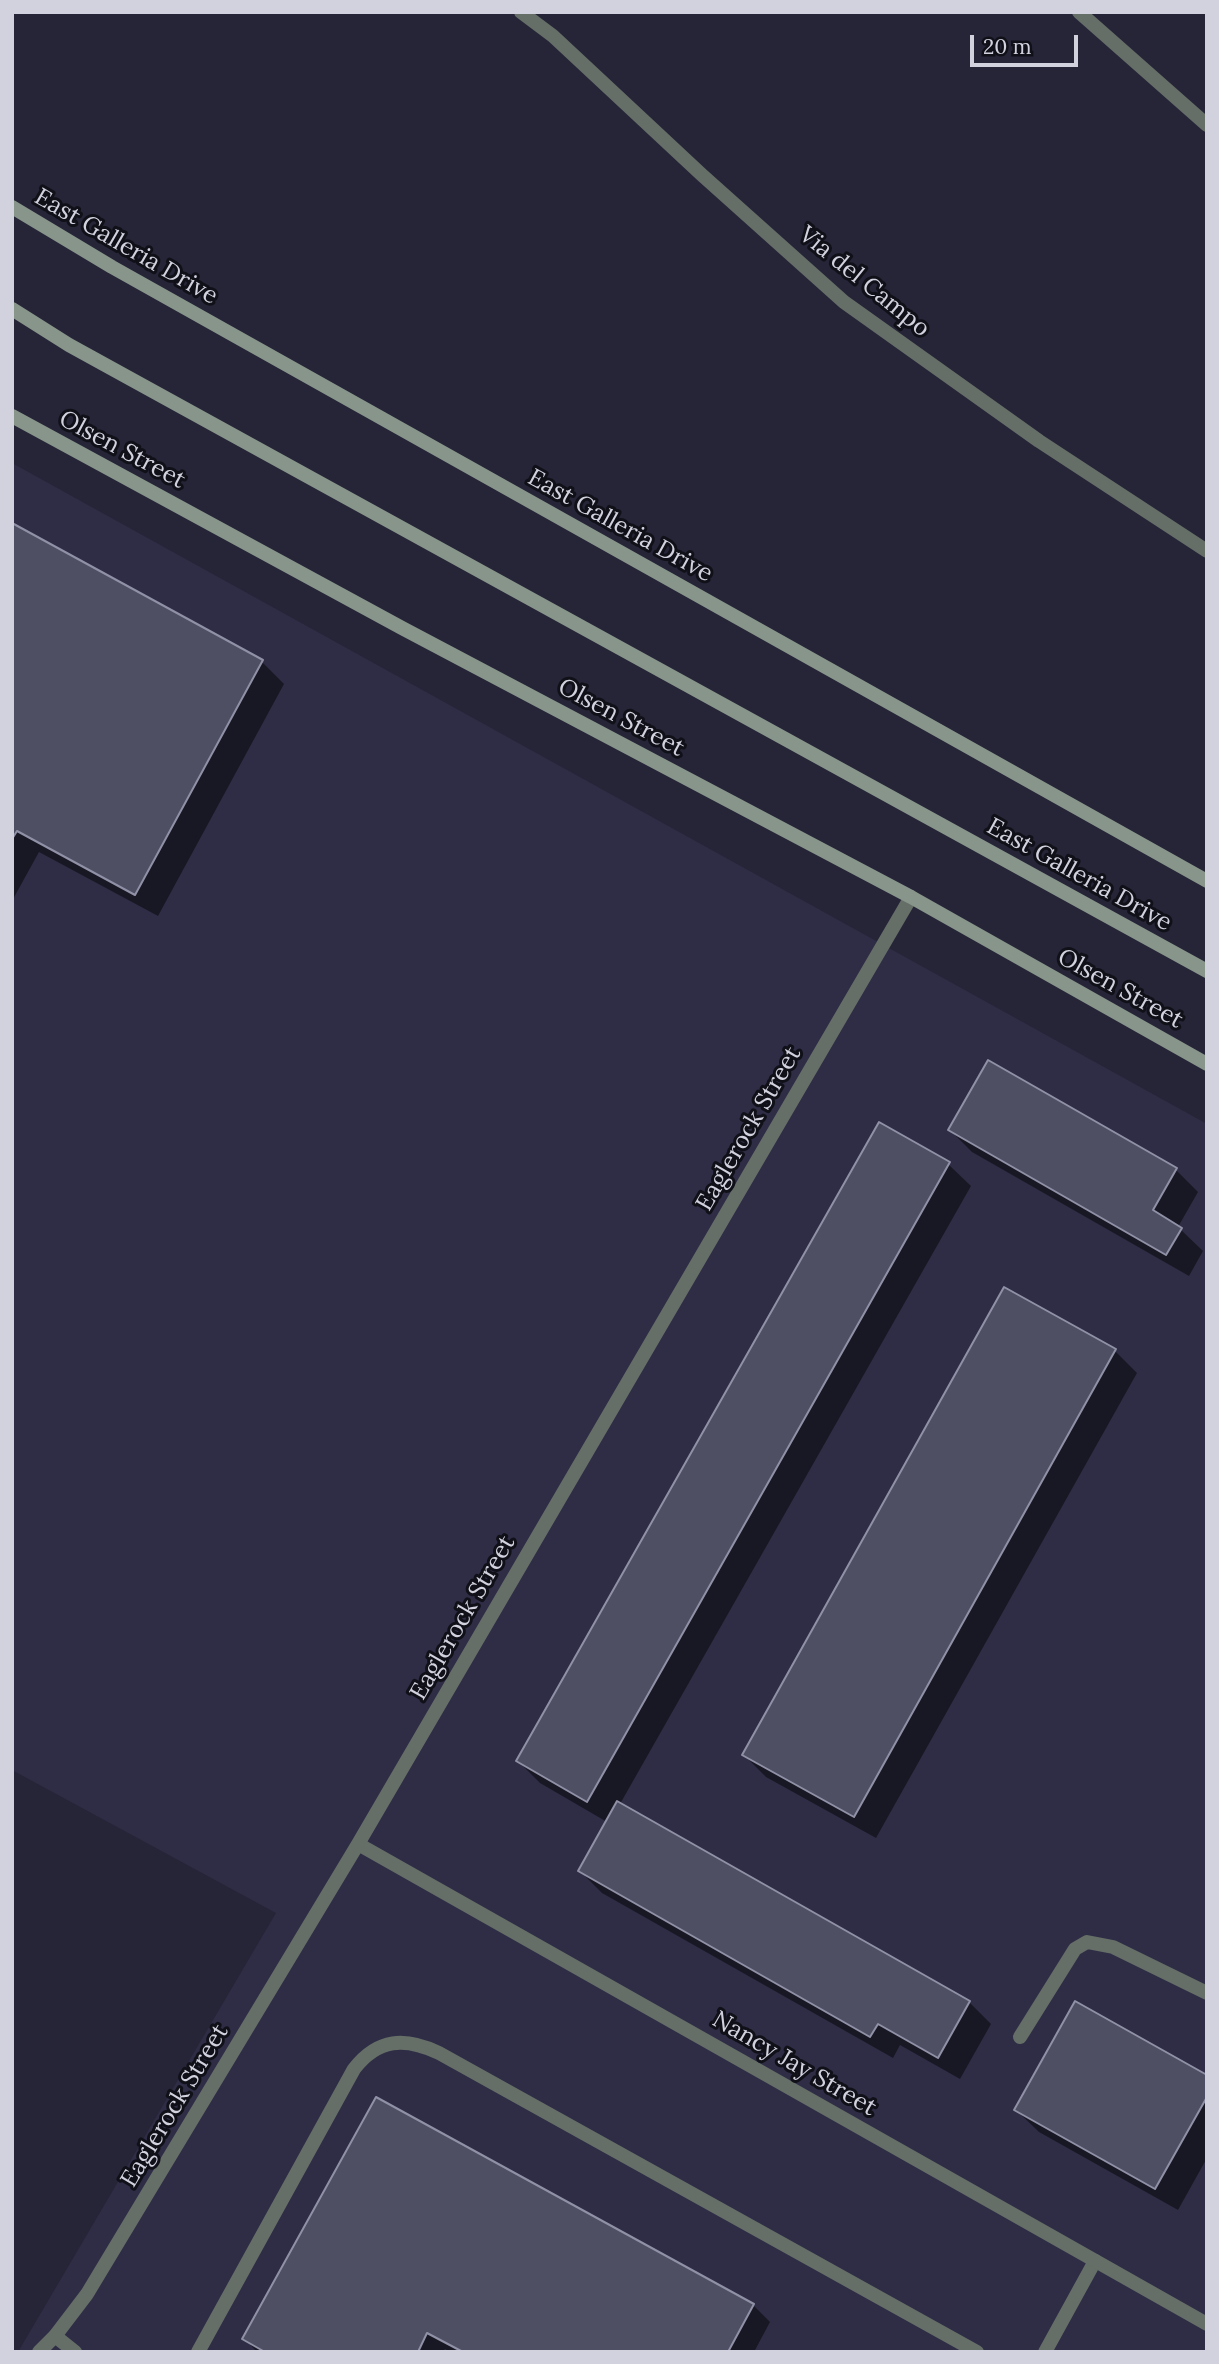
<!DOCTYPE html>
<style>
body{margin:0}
#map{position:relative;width:1219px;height:2364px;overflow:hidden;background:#262538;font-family:Lora,serif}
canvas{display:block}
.frame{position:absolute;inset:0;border:14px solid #d2d2df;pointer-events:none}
.scale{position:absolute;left:970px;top:35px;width:108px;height:32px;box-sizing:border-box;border:4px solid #d2d2df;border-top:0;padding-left:9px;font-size:21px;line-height:24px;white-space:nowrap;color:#d2d2df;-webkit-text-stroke:5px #101018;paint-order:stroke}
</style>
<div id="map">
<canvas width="1219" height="2364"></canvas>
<div class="frame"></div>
<div class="scale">20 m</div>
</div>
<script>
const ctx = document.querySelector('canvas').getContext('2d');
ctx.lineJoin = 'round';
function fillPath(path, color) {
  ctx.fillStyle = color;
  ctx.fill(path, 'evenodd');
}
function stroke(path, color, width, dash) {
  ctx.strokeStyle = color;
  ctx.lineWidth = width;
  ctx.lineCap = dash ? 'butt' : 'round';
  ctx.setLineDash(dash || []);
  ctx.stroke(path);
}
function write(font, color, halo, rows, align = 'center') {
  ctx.font = font + ' Lora,serif';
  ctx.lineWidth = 6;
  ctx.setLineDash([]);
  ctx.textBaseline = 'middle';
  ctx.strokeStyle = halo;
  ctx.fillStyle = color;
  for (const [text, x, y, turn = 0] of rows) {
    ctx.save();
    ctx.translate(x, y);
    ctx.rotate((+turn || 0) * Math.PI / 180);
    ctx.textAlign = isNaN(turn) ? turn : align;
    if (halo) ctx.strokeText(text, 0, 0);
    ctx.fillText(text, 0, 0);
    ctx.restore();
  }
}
fillPath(new Path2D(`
 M12,463l1195,661v1228h-1189l258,-439 -264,-143z`), '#2e2d45');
fillPath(new Path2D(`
 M12,525l250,137 22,22 -126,232 -119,-64 -27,49z
 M950,1130l226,40 22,22 -20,35 25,24 -14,25 -217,-124z
 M948,1164l23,22 -351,618 349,198 22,22 -31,55 -60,-34 -7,13 -291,-165 -22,-22 27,-49 -67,-39 -22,-22z
 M1115,1351l22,22 -261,465 -110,-61 -22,-22z
 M1207,2077v81l-29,52 -139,-78 -23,-22z
 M753,2305l17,17 -16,30h-304l-5,-3 -2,3h-186l-12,-13z`), '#0007');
const building = new Path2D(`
 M12,523l251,137 -128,235 -118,-64 -5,8z
 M988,1060l189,108 -24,42 29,18 -16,27 -218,-125z
 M879,1122l71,40 -363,640 -71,-41z
 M1004,1287l112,62 -262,468 -112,-62z
 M617,1801l353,200 -32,57 -60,-34 -8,13 -292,-166z
 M1075,2001l132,74v22l-52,92 -141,-79z
 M376,2097l378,207 -26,48h-265l-36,-19 -9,19h-153l-23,-13z`);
fillPath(building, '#4f4f64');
stroke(building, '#9090a7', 2);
stroke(new Path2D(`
 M1020,2037l55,-88 12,-7 26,5 94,46
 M55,2336l20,16
 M198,2352l156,-283c24,-31 51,-32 85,-16l538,299
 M1045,2352l50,-91`), '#656e67', 14);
stroke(new Path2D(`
 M521,12l32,24 149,139 142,127 195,139 168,110
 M1079,12l128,113
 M358,1844l849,480
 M39,2352l16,-16 32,-42 271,-450 553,-947`), '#656e67', 14);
stroke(new Path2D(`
 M12,207l100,60 1095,614
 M12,309l57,36 1138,626
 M12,416l390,212 509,269 296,167`), '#87958a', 14);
write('24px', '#d2d2df', '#101018', [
 ["East Galleria Drive",126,247,30],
 ["Via del Campo",864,282,39],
 ["Olsen Street",122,450,28],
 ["East Galleria Drive",620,526,29],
 ["Olsen Street",621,718,28],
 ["East Galleria Drive",1079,875,29],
 ["Olsen Street",1120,989,29],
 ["Eaglerock Street",749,1129,-60],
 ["Eaglerock Street",463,1618,-60],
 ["Nancy Jay Street",794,2064,30],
 ["Eaglerock Street",175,2106,-59]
]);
</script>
